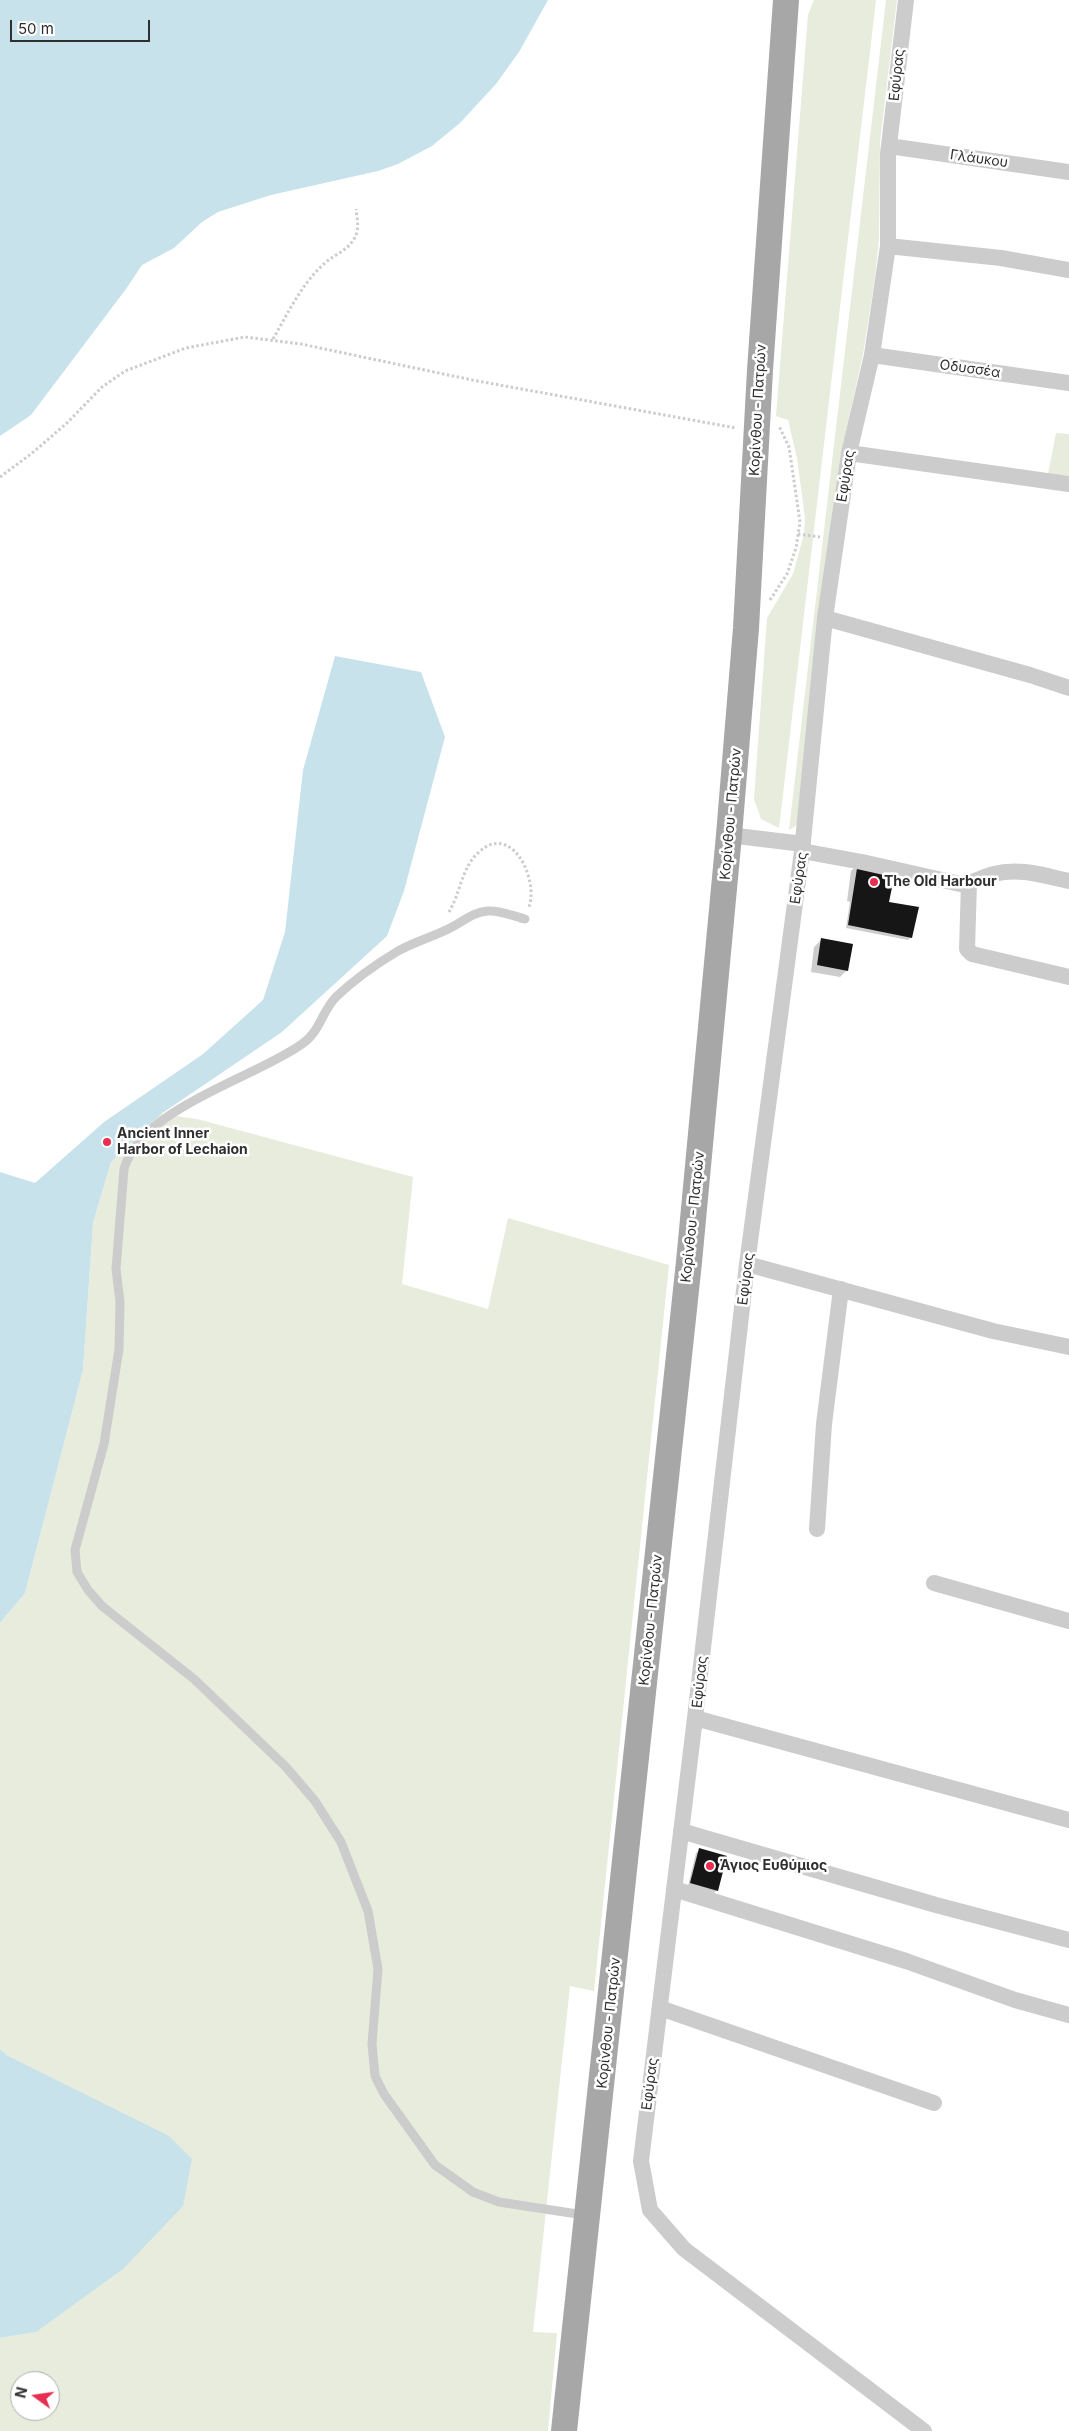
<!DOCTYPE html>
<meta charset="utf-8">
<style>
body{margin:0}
#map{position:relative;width:1069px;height:2431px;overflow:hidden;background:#fff;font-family:Inter,sans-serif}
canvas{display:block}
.north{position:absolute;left:10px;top:2371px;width:50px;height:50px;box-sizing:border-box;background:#fff;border:1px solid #acacac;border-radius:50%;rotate:284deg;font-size:14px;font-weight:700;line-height:20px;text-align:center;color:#2f2f2f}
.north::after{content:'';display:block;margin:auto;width:18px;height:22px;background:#e82f51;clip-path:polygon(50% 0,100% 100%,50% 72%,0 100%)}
.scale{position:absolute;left:10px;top:20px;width:140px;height:22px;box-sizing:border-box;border:2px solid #2f2f2f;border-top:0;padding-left:6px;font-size:15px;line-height:18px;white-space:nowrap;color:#2f2f2f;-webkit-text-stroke:4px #fff;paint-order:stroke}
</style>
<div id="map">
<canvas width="1069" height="2431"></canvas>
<div class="north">N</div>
<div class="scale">50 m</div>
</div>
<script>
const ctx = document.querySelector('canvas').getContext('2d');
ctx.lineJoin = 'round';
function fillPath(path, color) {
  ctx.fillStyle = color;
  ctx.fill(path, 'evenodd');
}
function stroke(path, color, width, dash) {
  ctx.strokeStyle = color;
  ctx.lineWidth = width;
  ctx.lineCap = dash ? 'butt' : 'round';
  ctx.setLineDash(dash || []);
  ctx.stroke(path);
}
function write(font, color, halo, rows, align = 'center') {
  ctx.font = font + ' Inter,sans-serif';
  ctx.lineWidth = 5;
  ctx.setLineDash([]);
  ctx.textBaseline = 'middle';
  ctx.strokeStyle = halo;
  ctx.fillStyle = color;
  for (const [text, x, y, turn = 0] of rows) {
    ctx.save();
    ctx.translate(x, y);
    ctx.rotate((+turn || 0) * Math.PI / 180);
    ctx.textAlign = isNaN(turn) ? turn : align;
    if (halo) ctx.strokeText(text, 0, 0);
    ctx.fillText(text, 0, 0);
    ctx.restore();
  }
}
fillPath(new Path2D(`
 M814,0h62l-97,828 -18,-9 -7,-20 13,-181 26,-44 11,-40 1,-16 -8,-60 -9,-38 -12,-4 32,-401z
 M886,0h11l-17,142 -1,96 -4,40 -12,76 -23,104 -43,367 -8,5z
 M1056,433l13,1v42l-21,-2z
 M161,1114l36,5 216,58 -11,107 86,25 20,-91 161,47 -75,726 -24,-5 -37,346 24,1 -9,98h-548v-93l36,-6 -28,-276 -8,-7v-426l25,-30 58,-223 10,-147 18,-61zM20,2381h30v30h-30z`), '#e7ecdc');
fillPath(new Path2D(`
 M0,0h548l-29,52 -23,32 -36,39 -28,23 -34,18 -20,7 -107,24 -53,17 -16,10 -28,26 -32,17 -16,24 -95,126 -31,21z
 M335,656l86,16 24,65 -41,154 -17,45 -105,96 -121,82 -50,48 -18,61 -10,147 -58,223 -25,30v-451l35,11 69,-61 99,-68 60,-54 22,-68 18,-162z
 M0,2049l8,7 161,80 23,23 -9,47 -60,63 -87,63 -36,6z`), '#c8e2ec');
fillPath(new Path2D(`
 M858,864l30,37 23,36 -3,3 -62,-12 4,-26 -3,-1 4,-30z
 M821,940l26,30 -7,7 -29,-5 3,-25z
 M700,1850l17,40 -3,3 -26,-7 8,-33z`), '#0003');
fillPath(new Path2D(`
 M858,862l38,6 -7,34 30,5 -7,31 -64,-13z
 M821,938l32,6 -5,27 -31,-6z
 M699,1848l28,8 -9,35 -28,-8z`), '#161616');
stroke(new Path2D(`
 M273,339c15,-26 29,-56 52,-76 10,-9 22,-12 29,-24 6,-10 3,-20 2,-30
 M0,477l31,-23 36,-31 35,-36 23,-16 61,-23 59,-11 56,7 171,36 264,48
 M798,534l22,3
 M770,600l17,-26 9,-26 4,-26 -11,-75 -10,-21
 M449,912c11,-18 13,-45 29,-59 32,-32 61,24 51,54`), '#ccc', 3, [2.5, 2.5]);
stroke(new Path2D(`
 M525,919c-12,-3 -25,-9 -37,-8 -14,1 -23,9 -34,15 -18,10 -38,15 -56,25 -20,12 -43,28 -61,45 -15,14 -16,35 -35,48 -49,35 -160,63 -178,125l-8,100 4,33 -1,47 -15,95 -29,106 2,22 11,18 14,16 92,73 92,88 29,34 26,41 27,69 10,58 -6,75 3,32 9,18 51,71 38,27 26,10 85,13`), '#ccc', 9);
stroke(new Path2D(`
 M906,0l-18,154v92l-16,109 -23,98 -24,165 -23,233 -55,413 -52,454 -54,443 9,49 34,39 240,182
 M889,146l180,26
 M888,246l113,12 68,12
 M872,355l197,28
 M849,453l220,31
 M825,618l205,57 39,13
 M729,835l74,9
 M802,851l60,11 98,22c14,-1 22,-7 34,-10 25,-7 51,2 75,7
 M969,883l-2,66 5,5 97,23
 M747,1264l246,67 76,16
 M817,1529l7,-105 17,-135
 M934,1583l135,38
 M695,1718l374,102
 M681,1831l255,74 133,35
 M674,1889l232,72 109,39 54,15
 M660,2008l274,95`), '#ccc', 16);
stroke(new Path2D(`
 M564,2431l125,-1169 40,-427 17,-207 14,-258 26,-370`), '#a7a7a7', 26);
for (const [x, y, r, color] of [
 [874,882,5,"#e82f51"],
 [107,1142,5,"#e82f51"],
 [710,1866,5,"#e82f51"]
]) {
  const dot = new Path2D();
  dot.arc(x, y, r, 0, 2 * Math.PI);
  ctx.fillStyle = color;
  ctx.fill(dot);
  stroke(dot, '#fff', 2);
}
write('14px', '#2f2f2f', '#fff', [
 ["Εφύρας",897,75,-84],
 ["Γλάυκου",979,159,8],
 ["Οδυσσέα",970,369,8],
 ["Κορίνθου - Πατρών",758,410,-87],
 ["Εφύρας",846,476,-81],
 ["Κορίνθου - Πατρών",731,814,-85],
 ["Εφύρας",799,878,-82],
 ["Κορίνθου - Πατρών",693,1217,-84],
 ["Εφύρας",746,1279,-83],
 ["Κορίνθου - Πατρών",651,1620,-84],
 ["Εφύρας",700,1682,-84],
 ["Κορίνθου - Πατρών",609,2023,-84],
 ["Εφύρας",650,2084,-83]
]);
write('bold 14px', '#2f2f2f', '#fff', [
 ["The Old Harbour",884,882],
 ["Ancient Inner",117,1134],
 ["Harbor of Lechaion",117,1150],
 ["Άγιος Ευθύμιος",720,1866]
], 'left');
</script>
